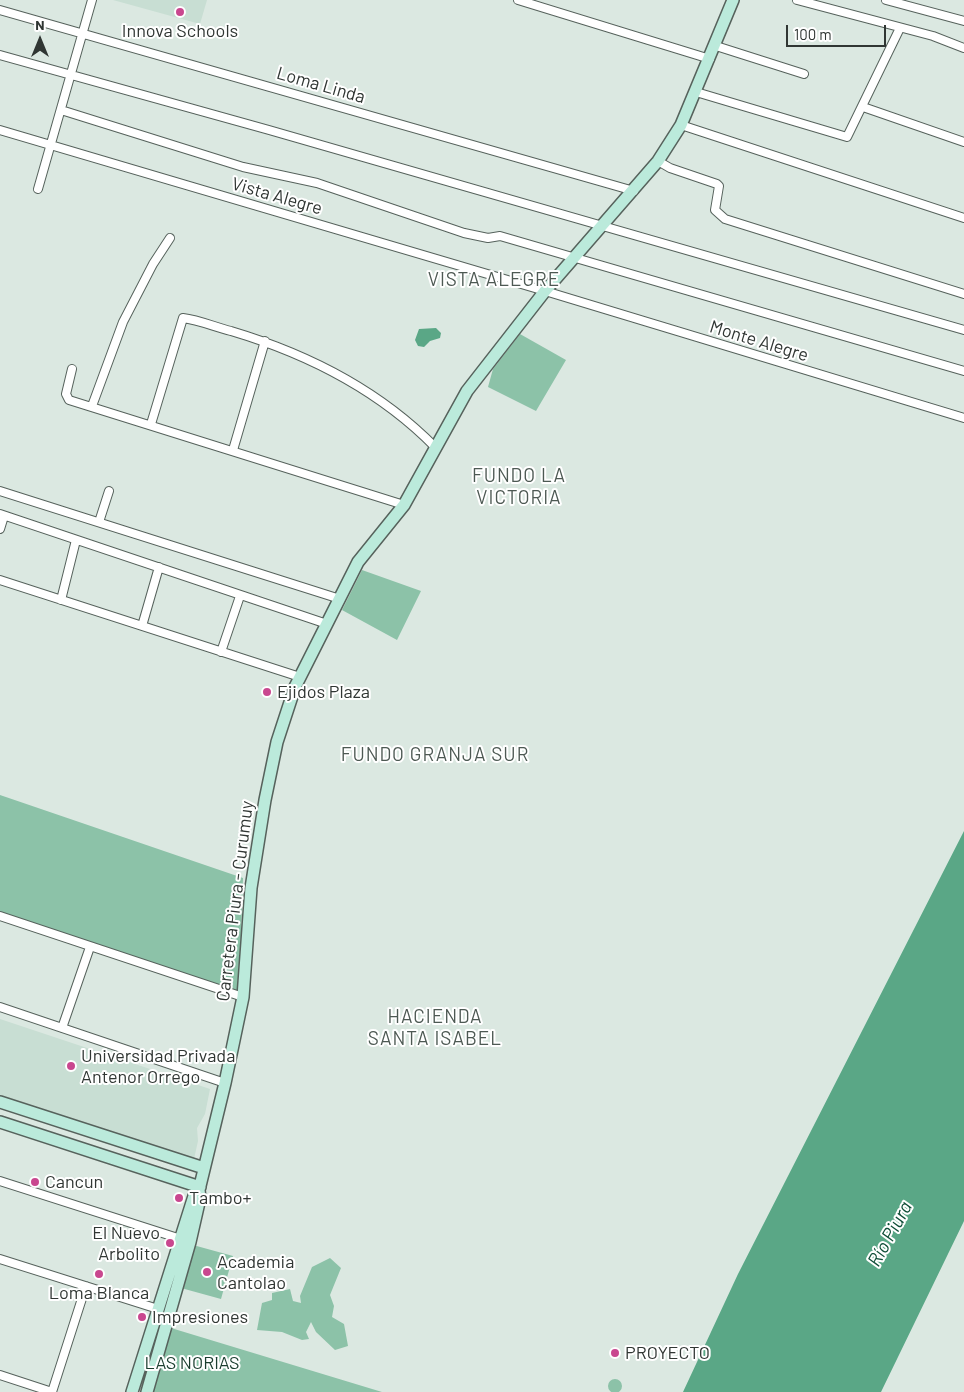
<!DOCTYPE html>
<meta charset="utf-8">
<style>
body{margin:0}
#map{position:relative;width:964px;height:1392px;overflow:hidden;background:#dbe8e1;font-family:Barlow,sans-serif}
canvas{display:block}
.north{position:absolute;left:15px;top:15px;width:50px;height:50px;-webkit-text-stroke:4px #fff;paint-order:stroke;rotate:0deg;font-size:14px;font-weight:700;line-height:20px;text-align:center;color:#303633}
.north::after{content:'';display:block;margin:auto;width:18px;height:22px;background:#303633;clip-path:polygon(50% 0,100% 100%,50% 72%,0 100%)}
.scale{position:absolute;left:786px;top:25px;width:100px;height:22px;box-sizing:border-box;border:2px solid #303633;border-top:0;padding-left:6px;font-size:15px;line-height:18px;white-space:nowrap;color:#303633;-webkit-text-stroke:4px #fff;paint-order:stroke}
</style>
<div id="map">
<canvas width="964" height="1392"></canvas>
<div class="north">N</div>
<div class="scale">100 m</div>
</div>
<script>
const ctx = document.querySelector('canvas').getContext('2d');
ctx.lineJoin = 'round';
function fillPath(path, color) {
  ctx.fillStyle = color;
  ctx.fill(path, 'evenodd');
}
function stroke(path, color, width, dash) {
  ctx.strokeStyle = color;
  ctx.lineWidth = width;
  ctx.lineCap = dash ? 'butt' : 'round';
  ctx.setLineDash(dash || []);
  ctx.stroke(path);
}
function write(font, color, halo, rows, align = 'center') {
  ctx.font = font + ' Barlow,sans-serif';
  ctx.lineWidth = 4;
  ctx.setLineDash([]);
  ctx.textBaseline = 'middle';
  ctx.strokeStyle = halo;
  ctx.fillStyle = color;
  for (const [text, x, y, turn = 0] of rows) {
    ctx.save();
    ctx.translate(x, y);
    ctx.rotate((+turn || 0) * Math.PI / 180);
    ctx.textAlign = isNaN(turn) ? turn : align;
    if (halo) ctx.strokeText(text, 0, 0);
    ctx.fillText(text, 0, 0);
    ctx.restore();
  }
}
fillPath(new Path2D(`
 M113,0h94l-7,24z
 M0,1019l210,70 -5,25 -8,14 1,13 -4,18 -194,-64z`), '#c8ded3');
fillPath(new Path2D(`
 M520,334l46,26 -30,51 -48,-24 5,-18z
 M362,570l59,21 -24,49 -55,-30z
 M0,795l243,83 -2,59 -4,55 -237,-79z
 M193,1245l40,11 -12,43 -40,-11z
 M330,1258l11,10 -11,27 4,11 -2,11 12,7 4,22 -13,4 -19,-18 -5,-10 -5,10 3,7 -7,1 -20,-8 -25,-2 5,-27 10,-3v-7l18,-4 3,12 8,2 -1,-7 12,-29z
 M171,1328l211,64h-230z
 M608 1386a7 7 0 1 1 14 0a7 7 0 1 1-14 0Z`), '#8cc2a8');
fillPath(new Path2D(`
 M436,328l5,5 -1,5 -10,3 -6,6 -6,-1 -3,-6 4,-11z
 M964,831v390l-83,171h-198l55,-118z`), '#5aa786');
const street = new Path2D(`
 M518,0l192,59
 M797,0l136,36 31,12
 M886,0l78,21
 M0,10l634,181
 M716,46l88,28
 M0,55l269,75 695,200
 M696,92l151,45 53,-109
 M863,107l101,35
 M61,110l182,57 74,16 147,50 24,5 12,-2 464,135
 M681,125l283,93
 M0,130l545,161 419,127
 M658,161l12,7 47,16 2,2 -4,24 10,9 239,75
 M38,189l54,-189
 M72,369l-6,25 3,6 335,105
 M92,406l31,-84 30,-58 17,-26
 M151,424l32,-106c16,2 32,9 48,13 77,23 147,58 204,116
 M233,450l32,-109
 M0,491l340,108
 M0,514l327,110
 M99,522l10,-31
 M0,529l4,-13
 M0,580l300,97
 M61,600l15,-60
 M142,626l17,-59
 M221,652l19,-56
 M0,916l243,81
 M0,1007l225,76
 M62,1028l28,-81
 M0,1181l184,59
 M0,1259l158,50
 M0,1375l52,17
 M52,1392l34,-106`);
const secondary = new Path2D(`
 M0,1102l204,66
 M0,1122l200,65
 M132,1392l62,-196
 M147,1392l43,-150 10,-44 -1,-8 26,-107 18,-86 8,-109 14,-88 12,-58 18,-55 63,-125 46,-57 63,-114 78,-100 113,-130 23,-36 52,-125`);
stroke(street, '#56625c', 10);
stroke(secondary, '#56625c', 14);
stroke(street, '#fff', 8);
stroke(secondary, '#bbeadb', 11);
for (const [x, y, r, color] of [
 [180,12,5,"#c9478f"],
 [267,692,5,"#c9478f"],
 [71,1066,5,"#c9478f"],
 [35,1182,5,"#c9478f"],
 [179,1198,5,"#c9478f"],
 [170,1243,5,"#c9478f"],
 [207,1272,5,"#c9478f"],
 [99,1274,5,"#c9478f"],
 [142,1317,5,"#c9478f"],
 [615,1353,5,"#c9478f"]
]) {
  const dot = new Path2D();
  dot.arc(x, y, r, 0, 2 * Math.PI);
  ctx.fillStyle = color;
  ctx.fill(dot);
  stroke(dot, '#fff', 2);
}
write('18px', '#303633', '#fff', [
 ["Innova Schools",180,31,"center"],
 ["Ejidos Plaza",277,692],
 ["Universidad Privada",81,1056],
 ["Antenor Orrego",81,1077],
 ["Cancun",45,1182],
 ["Tambo+",189,1198],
 ["El Nuevo",160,1233,"right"],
 ["Arbolito",160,1254,"right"],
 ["Academia",217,1262],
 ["Cantolao",217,1283],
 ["Loma Blanca",99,1293,"center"],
 ["Impresiones",152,1317],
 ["PROYECTO",625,1353]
], 'left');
write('18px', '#303633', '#fff', [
 ["Loma Linda",321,85,16],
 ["Vista Alegre",277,196,16],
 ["Monte Alegre",759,341,17],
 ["Carretera Piura - Curumuy",235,901,-83]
]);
write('18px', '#1a3d2e', '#fff', [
 ["LAS NORIAS",192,1363]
]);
ctx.letterSpacing = '1px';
write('19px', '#4d5953', '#fff', [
 ["VISTA ALEGRE",494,280],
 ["FUNDO LA",519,476],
 ["VICTORIA",519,498],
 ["FUNDO GRANJA SUR",435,755],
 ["HACIENDA",435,1017],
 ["SANTA ISABEL",435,1039]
]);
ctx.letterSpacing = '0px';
write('italic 19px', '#0f4e37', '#fff', [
 ["Río Piura",890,1234,-61]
]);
</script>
